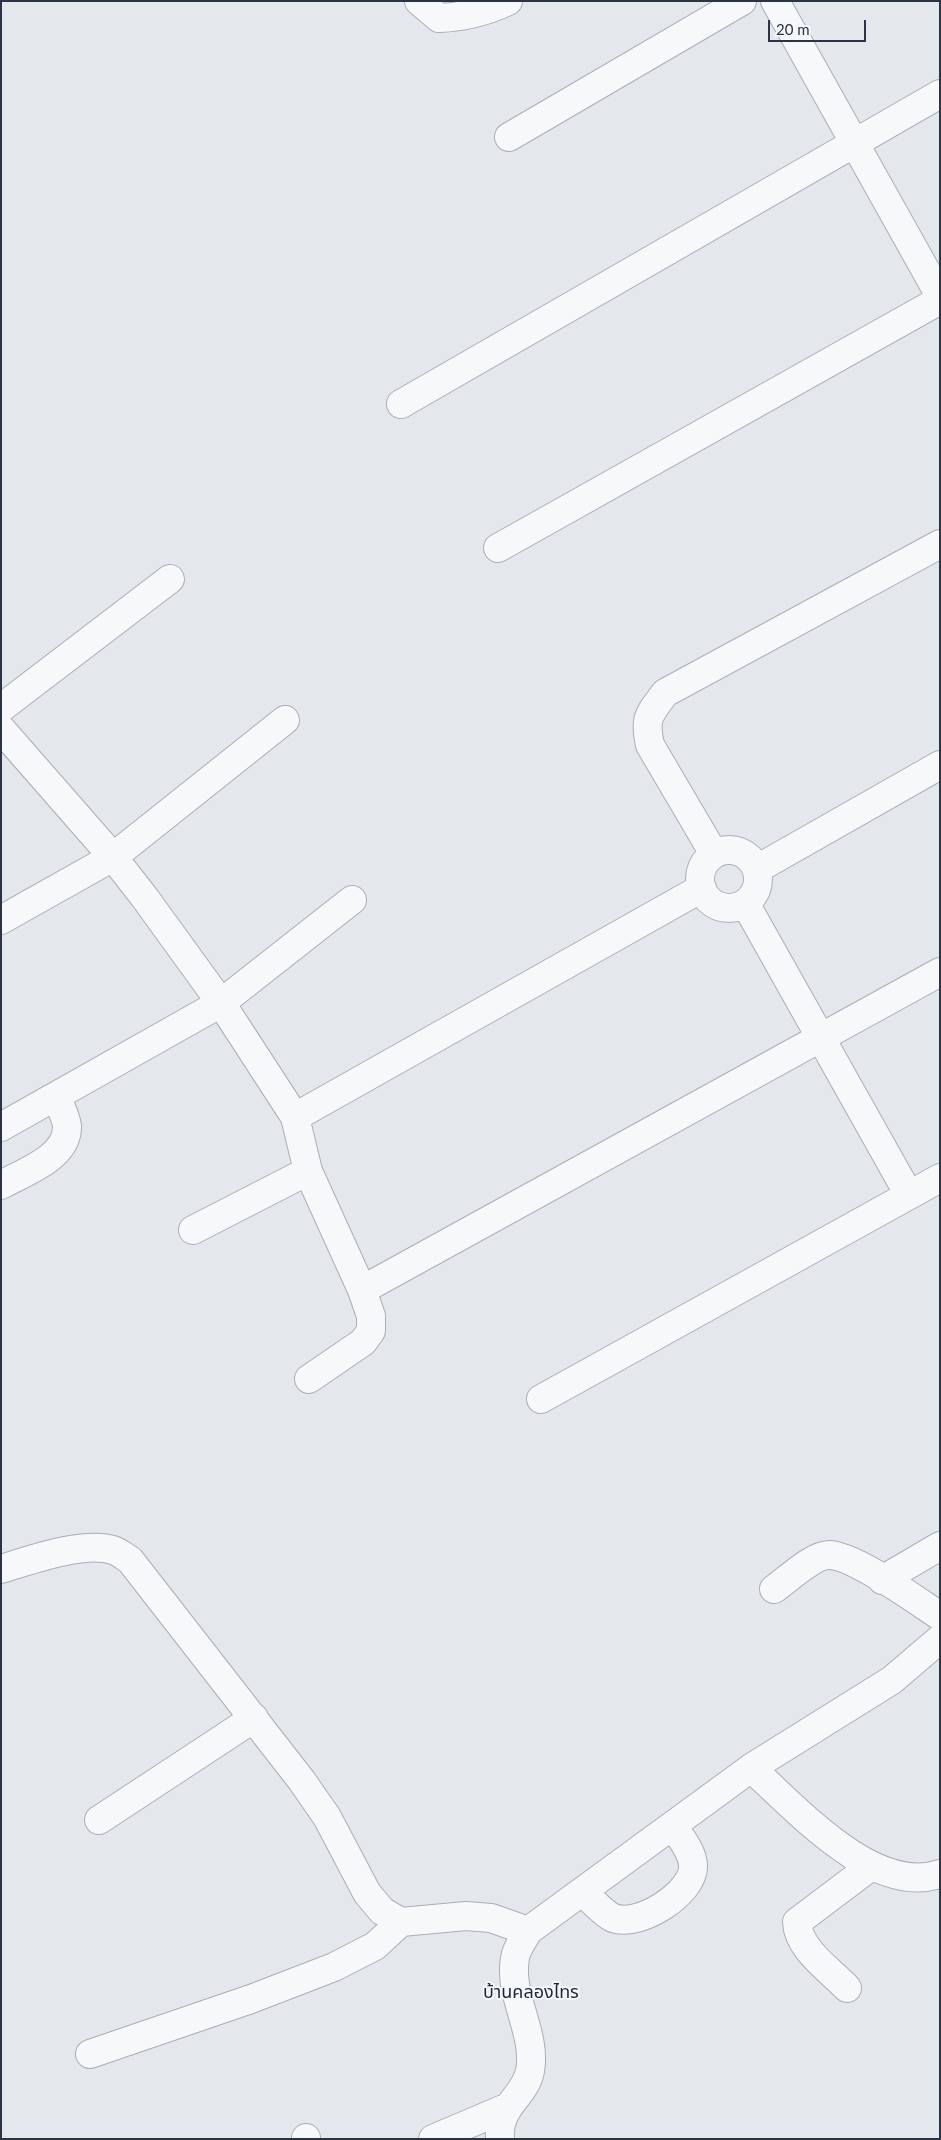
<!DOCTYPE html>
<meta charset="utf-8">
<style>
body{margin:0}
#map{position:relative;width:941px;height:2140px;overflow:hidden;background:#e4e7ec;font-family:Lato,sans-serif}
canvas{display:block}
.frame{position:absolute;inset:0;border:2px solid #2b3445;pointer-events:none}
.scale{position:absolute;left:768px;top:20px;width:98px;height:22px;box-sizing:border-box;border:2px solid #2b3445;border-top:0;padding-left:6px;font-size:15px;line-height:18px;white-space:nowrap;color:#2b3445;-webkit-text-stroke:4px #f4f6f9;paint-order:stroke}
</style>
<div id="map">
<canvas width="941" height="2140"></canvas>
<div class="frame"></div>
<div class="scale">20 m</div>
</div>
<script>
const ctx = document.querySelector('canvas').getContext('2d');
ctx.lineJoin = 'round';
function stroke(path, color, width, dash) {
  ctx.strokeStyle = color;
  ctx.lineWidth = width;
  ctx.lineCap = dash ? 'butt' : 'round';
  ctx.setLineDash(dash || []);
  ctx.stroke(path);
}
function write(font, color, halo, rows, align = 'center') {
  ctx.font = font + ' Lato,"Noto Sans Thai",sans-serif';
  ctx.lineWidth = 4;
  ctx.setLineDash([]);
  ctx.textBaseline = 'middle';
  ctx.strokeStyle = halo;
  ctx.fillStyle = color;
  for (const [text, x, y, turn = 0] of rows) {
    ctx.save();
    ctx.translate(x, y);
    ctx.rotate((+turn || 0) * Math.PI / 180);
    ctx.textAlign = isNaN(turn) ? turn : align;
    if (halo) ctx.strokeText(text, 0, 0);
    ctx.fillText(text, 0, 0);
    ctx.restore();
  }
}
const minor = new Path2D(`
 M419,1l20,17c25,-1 46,-6 69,-17
 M775,1l165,295
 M509,137l233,-136
 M401,404l539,-310
 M498,548l442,-248
 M1,708l169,-129
 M1,729l112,128 32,41 76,105 74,114 13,54 54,119 9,26v15l-8,11 -54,37
 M700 879a29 29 0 1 1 58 0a29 29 0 1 1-58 0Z
 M714,854l-64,-109c-6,-28 -1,-30 15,-52l275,-149
 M757,869l183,-104
 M745,903l164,292
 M1,920l112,-63 172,-137
 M295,1117l407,-229
 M1,1127l220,-124 131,-103
 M1,1185c23,-13 67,-27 66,-59 -1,-9 -7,-20 -10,-29
 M193,1230l115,-59
 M362,1290l578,-318
 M541,1399l399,-221
 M1,1569c29,-9 83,-28 112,-19 6,2 12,7 17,10l172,221 25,36 40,76 15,18 19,11
 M882,1580l58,-34
 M774,1589c13,-9 39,-34 55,-34 25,0 88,46 111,61
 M751,1768c46,41 122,128 189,106
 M99,1820l155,-102
 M582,1892c9,7 19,19 29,25 26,13 83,-24 82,-51 0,-14 -13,-29 -20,-40
 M847,1988c-17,-18 -49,-39 -50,-66l73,-55
 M90,2054l161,-55 83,-32 41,-21 26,-24 65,-6 25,2 37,13
 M306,2138v1
 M433,2139l73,-31
 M500,2139c-3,-33 25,-42 30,-68 7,-38 -22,-75 -15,-113 1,-9 9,-19 13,-27l223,-163 141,-88 48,-41`);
stroke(minor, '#a9aeb7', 30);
stroke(minor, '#f7f8fa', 28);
write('18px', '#1d2536', '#f4f6f9', [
 ["บ้านคลองไทร",531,1992]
]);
</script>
